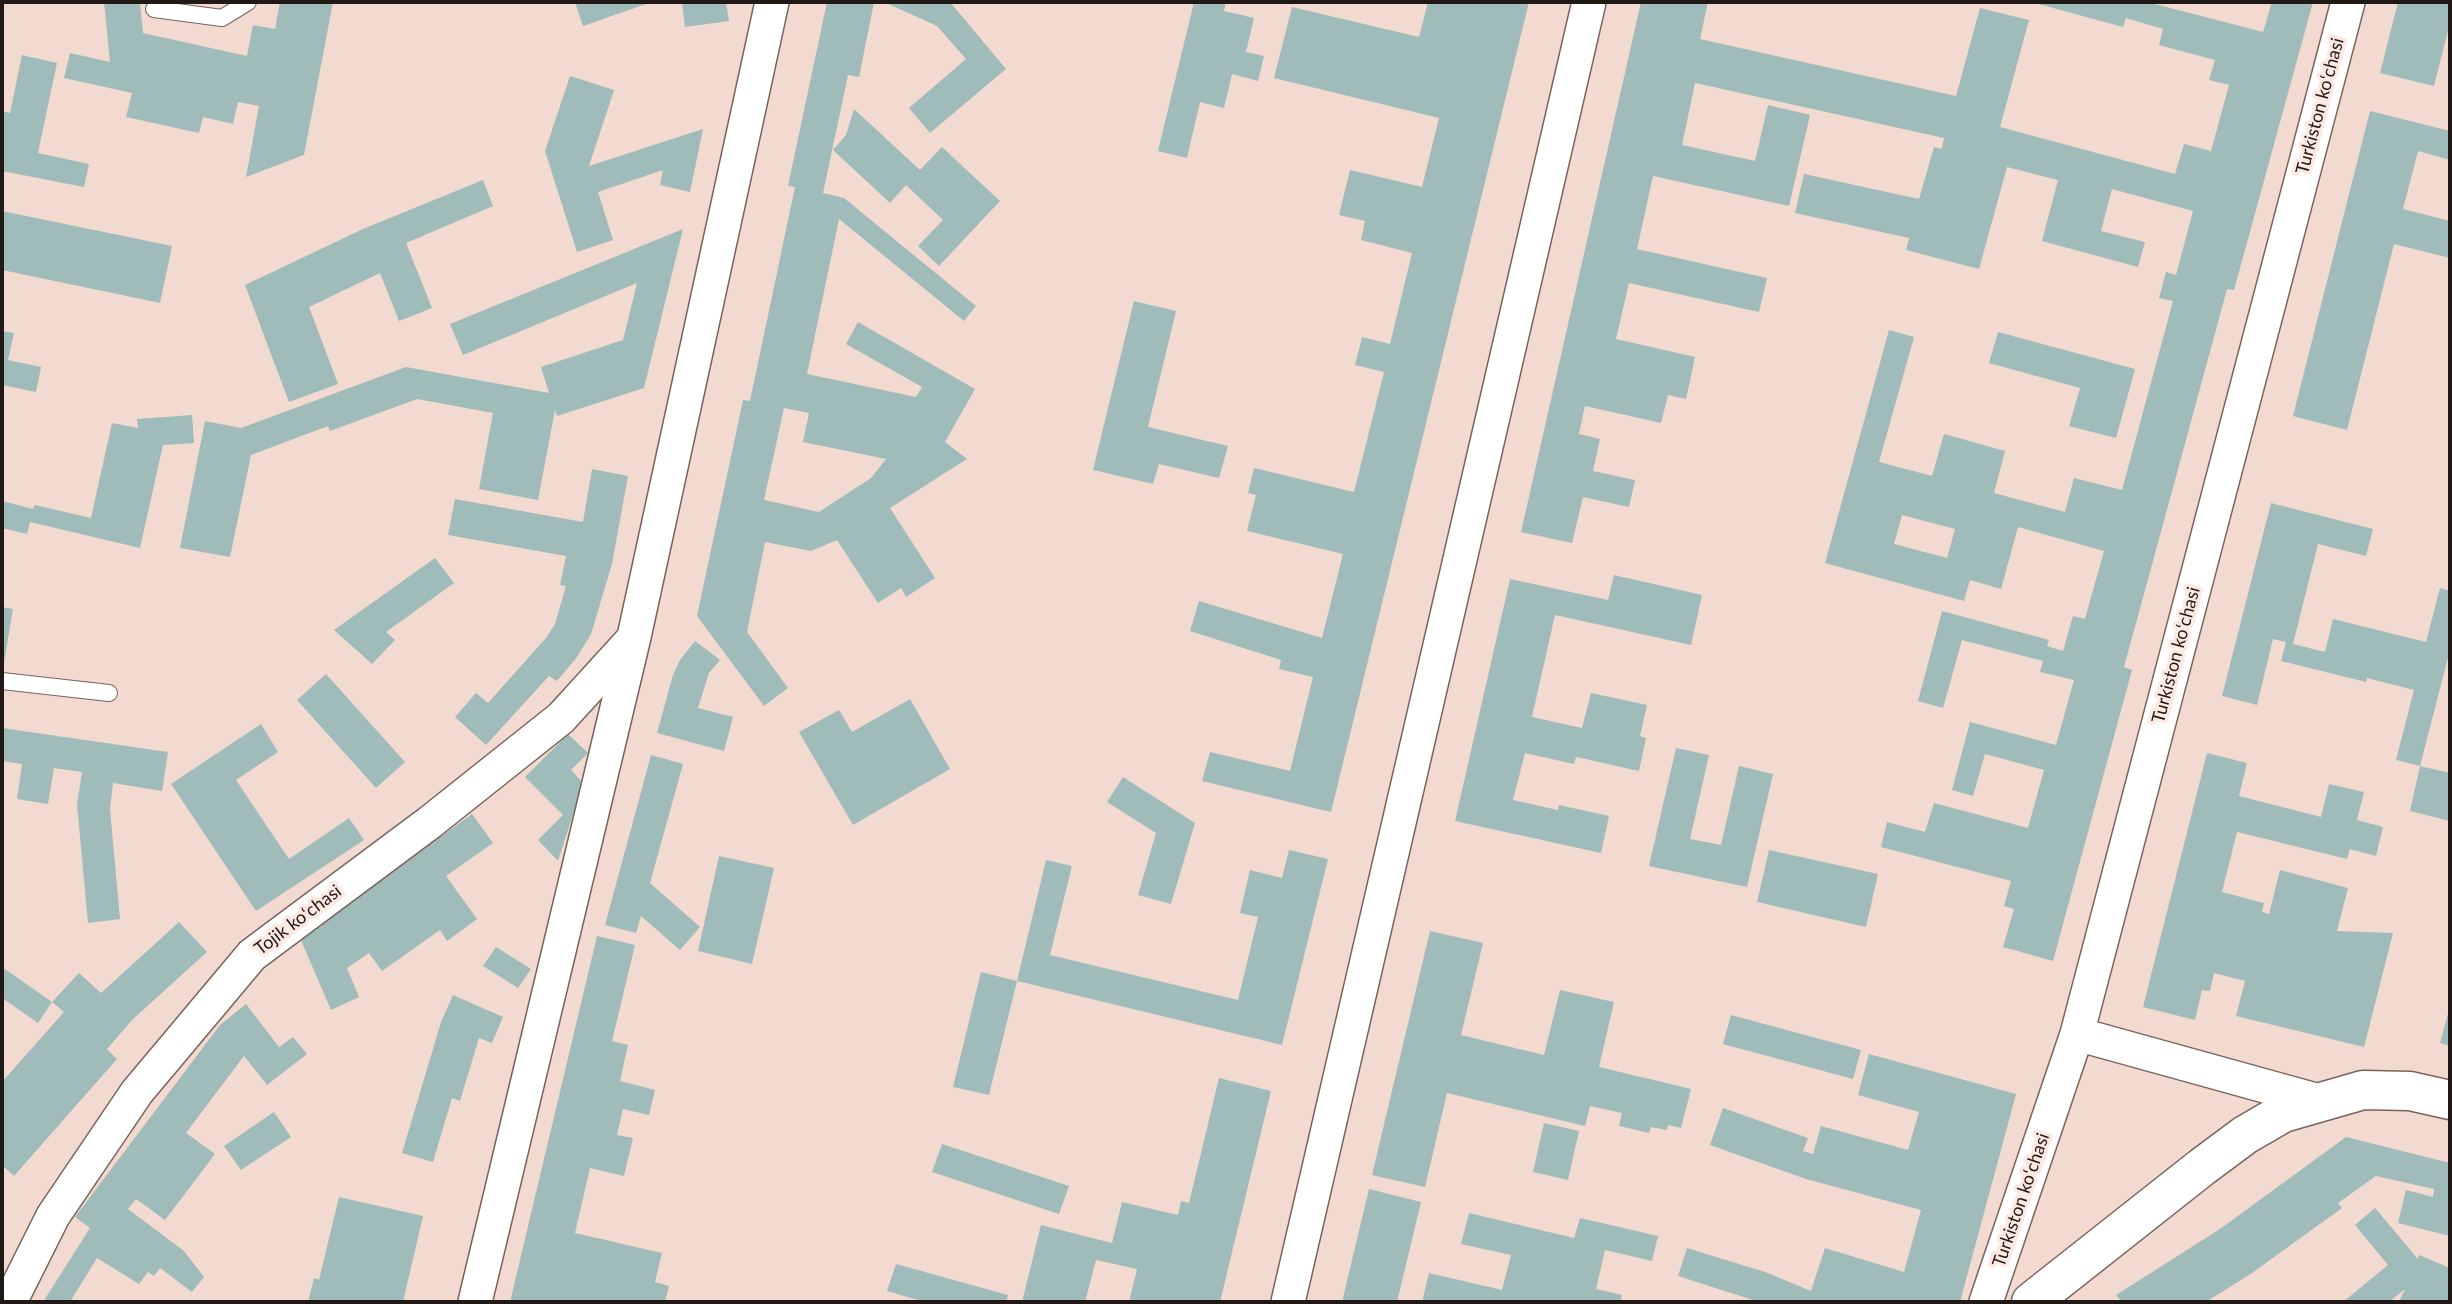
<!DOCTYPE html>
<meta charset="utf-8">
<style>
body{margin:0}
#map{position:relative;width:2452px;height:1304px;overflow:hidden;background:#f3dad1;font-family:Lato,sans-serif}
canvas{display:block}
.frame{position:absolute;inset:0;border:4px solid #211915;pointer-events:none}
</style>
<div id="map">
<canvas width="2452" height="1304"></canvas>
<div class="frame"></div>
</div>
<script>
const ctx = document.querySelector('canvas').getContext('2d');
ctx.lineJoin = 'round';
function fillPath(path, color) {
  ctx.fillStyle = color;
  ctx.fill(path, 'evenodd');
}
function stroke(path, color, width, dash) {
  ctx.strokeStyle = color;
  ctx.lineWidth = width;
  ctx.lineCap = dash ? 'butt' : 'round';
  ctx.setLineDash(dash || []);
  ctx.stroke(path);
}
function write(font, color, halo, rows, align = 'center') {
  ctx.font = font + ' Lato,sans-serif';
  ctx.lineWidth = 7;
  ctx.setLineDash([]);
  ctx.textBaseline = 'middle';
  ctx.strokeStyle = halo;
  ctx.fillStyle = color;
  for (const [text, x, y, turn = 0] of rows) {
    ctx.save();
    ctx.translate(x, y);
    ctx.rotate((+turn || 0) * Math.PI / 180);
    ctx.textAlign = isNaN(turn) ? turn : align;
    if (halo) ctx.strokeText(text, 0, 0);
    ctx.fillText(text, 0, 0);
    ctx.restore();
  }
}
fillPath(new Path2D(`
 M104,2h36l3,31 104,23 6,-31 22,4 5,-27h53l-29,153 -58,22 13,-71 -21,-4 -5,22 -30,-7 -4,16 -73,-16 6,-24 -68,-15 6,-25 40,9z
 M575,2h77l-69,24z
 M682,2h44l3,19 -44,6z
 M827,2h47l-15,75 -11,-2 -25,118 21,5 132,108 -12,15 -125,-102 -32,155 109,23 6,-10 -76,-43 12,-22 117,67 -30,53 22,17 -77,49 45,70 -29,19 -5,-9 -23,15 -41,-63 -26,11 -46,-9 -18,90 41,56 -24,18 -67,-90 46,-216 7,1 45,-214 -7,-1zM784,408l25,5 -6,29 83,17 -15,19 -52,34 -55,-12z
 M884,2h66l56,67 -76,64 -21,-25 57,-49 -29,-33z
 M1194,2h32l-2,9 30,7 -8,34 18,4 -6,25 -26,-7 -8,34 -24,-6 -13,56 -29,-7z
 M1428,2h101l-198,810 -129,-31 8,-29 80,19 23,-94 -34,-8 2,-9 -91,-29 9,-30 123,37 21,-84 -96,-23 9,-36 -8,-2 6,-25 100,24 30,-120 -29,-7 7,-28 28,7 22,-91 -51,-13 4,-19 -26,-6 11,-45 72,17 17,-69 -165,-40 18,-71 127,30z
 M1641,2h67l-8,37 256,57 24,-88 49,12 -29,107 175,47 9,-30 27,7 18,-66 -20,-5 6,-20 -56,-15 4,-16 -37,-11 -3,9 -92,-25h125l-1,2 108,28 9,-30h41l-79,288 -7,-1 -50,184 -53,194 8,3 -79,291 -50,-14 11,-38 -10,-3 7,-25 -130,-34 6,-25 38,10 9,-29 94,25 16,-58 -59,-16 -12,42 -21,-6 18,-68 86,23 18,-65 -34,-8 3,-11 -81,-21 -19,68 -25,-7 24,-90 107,29 -2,6 16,5 10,-35 12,3 19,-68 -86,-24 -17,62 -31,-9 -6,21 -139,-38 64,-233 25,7 -35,125 53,14 12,-42 61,17 -11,42 71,19 9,-34 48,12 51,-189 -14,-3 7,-26 10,3 17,-64 -81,-22 -11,42 44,11 -7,25 -96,-26 16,-61 -51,-13 -28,102 -73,-19 3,-12 -114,-25 9,-39 115,25 15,-52 8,2 2,-11 -249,-55 -13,62 73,16 13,-56 42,10 -21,91 -136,-30 -16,73 130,29 -8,34 -130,-29 -13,56 79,18 -9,42 -18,-4 -7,28 -76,-17 -6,28 21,5 -7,32 42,9 -6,27 -46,-10 -11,46 -51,-11zM1902,515l53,14 -8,29 -53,-14z
 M2398,2h52v21l-16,63 -54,-13z
 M22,55l35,8 -19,90 51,11 -5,23 -82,-16v-60l8,2z
 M570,76l44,14 -25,76 114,-37 -13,63 -30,-7 3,-15 -65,22 15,48 -36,12 -32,-101z
 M854,109l66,61 22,-23 58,54 -61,65 -21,-20 25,-26 -37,-35 -16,18 -57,-53 13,-15z
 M2370,111l80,20v29l-32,-9 -15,58 47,12v37l-56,-14 -47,186 -54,-14z
 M483,180l10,26 -87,37 26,65 -33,13 -19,-48 -71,34 29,77 -49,18 -44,-117 118,-56z
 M2,211l170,35 -12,57 -158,-33z
 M683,229l-39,159 -87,28 -2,-6 -17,90 -59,-11 14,-76 -76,-14 -87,32 -2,-5 -77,29 -21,102 -50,-9 25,-127 36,7 165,-61 143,26 -8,-26 82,-27 14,-57 -174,72 -13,-31z
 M1134,301l42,10 -28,116 80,19 -9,32 -60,-14 -6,20 -60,-14z
 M2,331l12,2 -6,27 33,7 -5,25 -34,-7z
 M1998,332l137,37 -19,69 -47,-12 11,-38 -91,-25z
 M192,415l2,28 -31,2 -23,103 -110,-26 -3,12 -25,-6v-27l31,8 2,-4 56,13 21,-95 26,5 -1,-9z
 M592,469l36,7 -16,88 -21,70 -14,23 -20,24 -8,-5 -63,69 -31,-28 21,-24 12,10 58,-65 9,-14 11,-38 -6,-1 6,-29 -118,-21 7,-36 128,23z
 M2271,503l102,26 -7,27 -48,-12 -25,100 32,8 8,-33 93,23 14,-54 10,3v59l-30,116 -24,-6 18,-70 -47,-12 -1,4 -85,-21 5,-19 -13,-3 -16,66 -35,-9z
 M435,558l19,25 -68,49 9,8 -23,24 -38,-34z
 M1614,575l88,20 -11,50 -136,-30 -23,102 50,11 9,-35 56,12 -7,31 6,2 -7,33 -63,-14 -2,7 -49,-11 -12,47 45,10 1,-5 50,11 -8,37 -146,-32 55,-242 98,21z
 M2,607l11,2 -10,60h-1z
 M695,641l25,19 -11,13 -11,35 35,9 -9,34 -67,-18 16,-58 7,-15z
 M326,674l79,88 -29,26 -79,-88z
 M910,699l40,70 -97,56 -54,-93 40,-22 13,22z
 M261,724l17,28 -42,28 53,79 60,-41 15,22 -108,71 -85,-127z
 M2,728l166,24 -6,39 -49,-8 -3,26 10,110 -32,4 -11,-119 5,-32 -28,-4 -6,36 -31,-5 5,-35 -20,-3z
 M568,734l20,19 -17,17 12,13 -25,78 -20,-21 25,-25 -38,-38z
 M1676,748l33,7 -19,84 31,6 18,-79 34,8 -26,113 -98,-21z
 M2207,753l40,10 -8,33 82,21 8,-33 35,8 -7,28 26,7 -7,29 -26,-7 -3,10 -110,-27 -15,60 42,11 -2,9 7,2 11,-44 68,18 -11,43 56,2 -29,114 -128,-31 9,-35 -31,-8 -4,18 -8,-1 -7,30 -52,-13z
 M651,755l32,9 -33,119 50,44 -20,23 -39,-34 -5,17 -31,-8z
 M2420,766l30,7v48l-40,-10z
 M1123,777l72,46 -24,81 -33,-9 18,-62 -49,-31z
 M472,814l21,29 -47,33 31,43 -30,22 -7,-11 -58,41 -13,-18 -22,15 12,29 -28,13 -31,-72z
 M1289,850l39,9 -46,186 -265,-64 29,-121 26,6 -22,89 188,45 20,-83 -18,-4 10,-43 32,8z
 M1769,850l109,24 -12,53 -109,-25z
 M719,856l55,12 -22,96 -54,-13z
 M179,922l28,30 -75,68 -25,29 10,10 -103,117 -12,-11v-83l62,-70 -12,-10 27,-29 22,20z
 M1430,931l53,12 -22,92 83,20 16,-65 54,12 -15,65 92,22 -10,39 -13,-3 -1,5 -16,-3 -2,6 -30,-7 3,-13 -32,-7 -5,20 -138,-33 -22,94 -53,-12z
 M597,936l38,9 -23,96 16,4 -8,36 35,9 -6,25 -26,-6 -6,26 16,3 -9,38 -34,-8 -15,65 87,20 -7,29 14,4 -4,16h-155z
 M496,947l35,22 -13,19 -35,-22z
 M2,967l50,35 -14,21 -36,-25z
 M981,972l36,9 -28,114 -36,-8z
 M453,995l50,22 -11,26 -13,-5 -19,63 -8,-3 -19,64 -31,-9 39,-131z
 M246,1004l33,43 14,-10 14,17 -40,31 -23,-29 -58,77 29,21 -50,66 -29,-21 -8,10 56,42 20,26 -12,15 -32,-24 -6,8 -6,-4 -9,12 -42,-26 -27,44h-27l47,-74 -15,-11 145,-192z
 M2449,1010l1,1v35l-10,-3z
 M1731,1015l130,35 -8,29 -130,-35z
 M1869,1054l147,40 -56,208h-201l-81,-26 9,-28 78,24 46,19 14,-43 79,24 17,-62 -115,-31 -96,-34 13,-37 85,30 -5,13 10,3 8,-28 87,24 11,-38 -61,-17z
 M1219,1078l52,13 -51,211h-91l8,-33 -41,-9 -11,42h-63l19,-77 71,18 10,-41 56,13 3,-14 8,2z
 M274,1112l17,25 -50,33 -17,-24z
 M1544,1123l35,8 -11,49 -35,-8z
 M2346,1137l104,26v73l-52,-13 8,-33 27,7 1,-8 -58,-13 -38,27 4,5 -90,65 -46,29h-84l-6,-7 104,-66z
 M942,1144l127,42 -10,28 -127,-42z
 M1369,1189l52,13 -24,100h-55z
 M339,1197l84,19 -20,86h-95l6,-24 5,2z
 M2375,1208l43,51 1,-4 31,13v34h-51l6,-13 -16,13h-46l45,-37 -33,-40z
 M1469,1213l105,25 6,-20 78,18 -6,25 -47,-11 -9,39 26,6 -2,7h-198l7,-29 73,17 9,-35 -50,-11z
 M896,1264l112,31 -2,7h-81l-38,-11z`), '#9fbbba');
const service = new Path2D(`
 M154,9l68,9 26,-16
 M2,681l107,12`);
const minor = new Path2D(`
 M2077,1034l242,67
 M10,1302l43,-86 84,-124 115,-137 177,-132 132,-105 72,-79
 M475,1302l159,-665 138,-635
 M1288,1302l301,-1300
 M1986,1302l91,-268 271,-1032`);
const tertiary = new Path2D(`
 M2031,1302l171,-135 43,-32 38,-22 80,-23 47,1 40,9`);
stroke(service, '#78635b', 18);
stroke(minor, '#78635b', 36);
stroke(tertiary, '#78635b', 41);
stroke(service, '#fff', 16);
stroke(minor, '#fff', 33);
stroke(tertiary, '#fff', 38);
write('18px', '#211915', '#fde9e1', [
 ["Turkiston koʻchasi",2320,106,-75],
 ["Turkiston koʻchasi",2176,655,-75],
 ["Tojik koʻchasi",298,920,-37],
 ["Turkiston koʻchasi",2021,1200,-71]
]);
</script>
